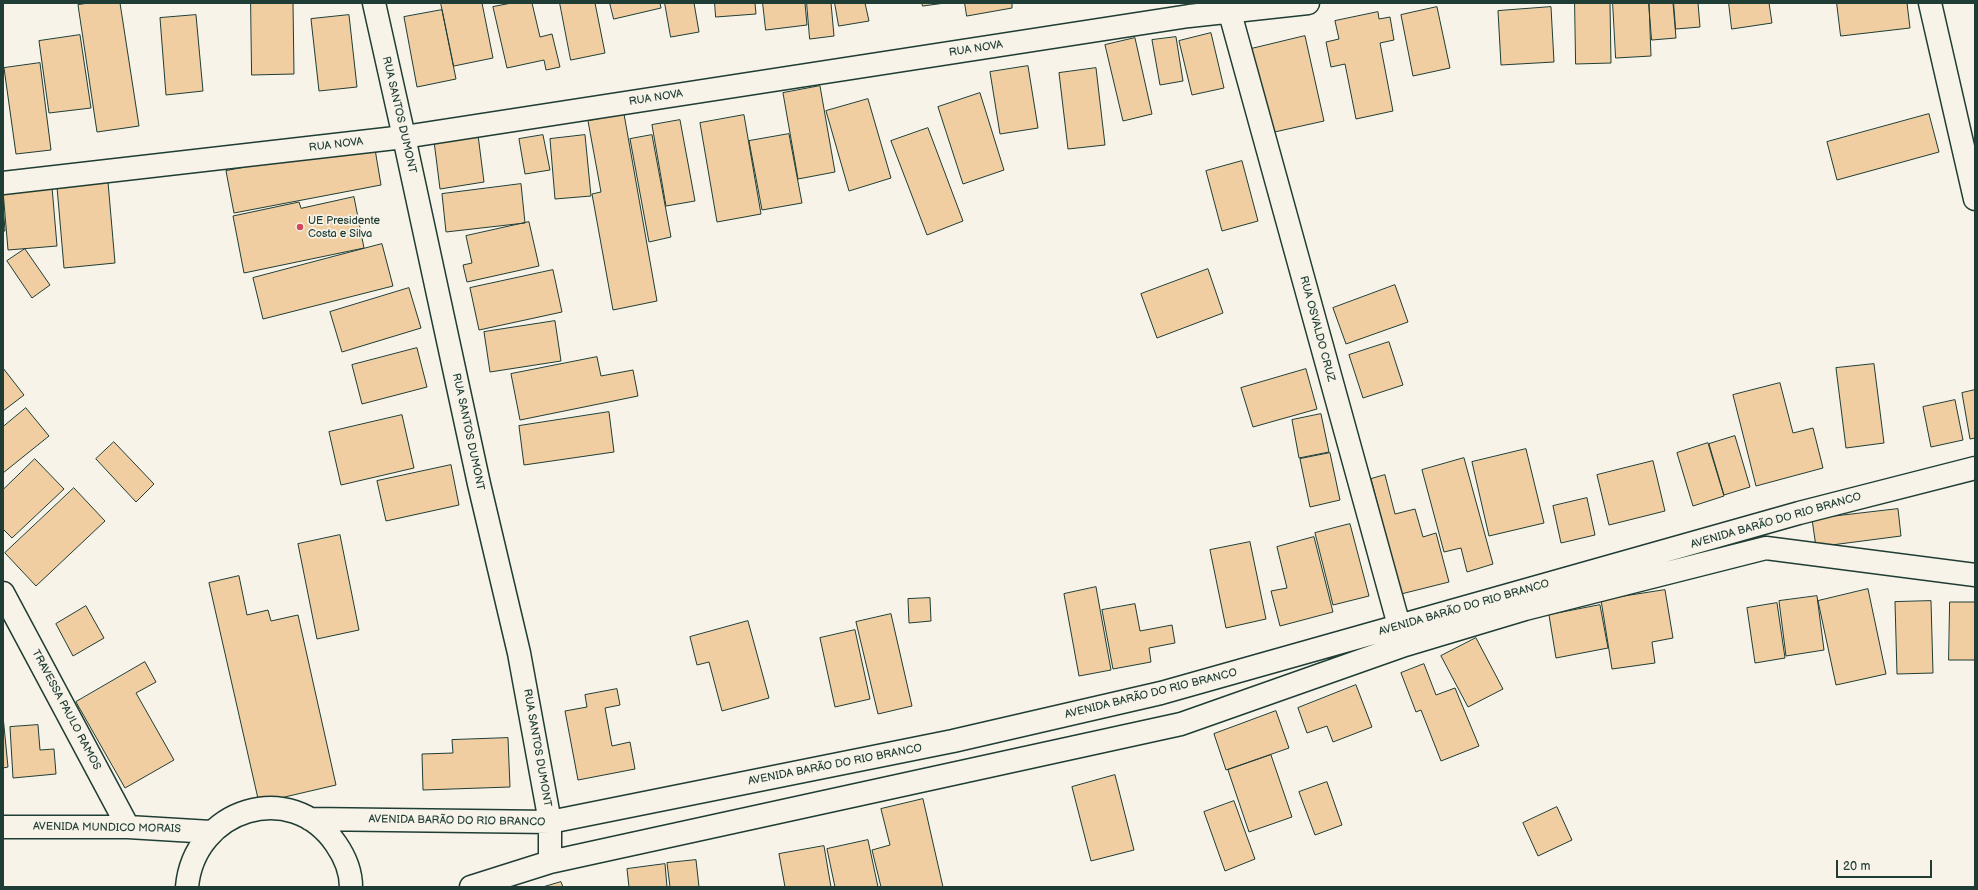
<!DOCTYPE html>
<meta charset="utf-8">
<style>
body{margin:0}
#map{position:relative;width:1978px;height:890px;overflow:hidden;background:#f7f3e8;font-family:"Balsamiq Sans",sans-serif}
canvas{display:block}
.frame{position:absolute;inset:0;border:4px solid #1f3d34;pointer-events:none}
.scale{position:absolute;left:1836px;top:860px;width:96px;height:18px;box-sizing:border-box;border:2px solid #1f3d34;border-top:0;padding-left:5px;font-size:12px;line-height:14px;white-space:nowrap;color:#1f3d34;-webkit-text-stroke:3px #f7f3e8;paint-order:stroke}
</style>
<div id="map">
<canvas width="1978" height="890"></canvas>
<div class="frame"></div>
<div class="scale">20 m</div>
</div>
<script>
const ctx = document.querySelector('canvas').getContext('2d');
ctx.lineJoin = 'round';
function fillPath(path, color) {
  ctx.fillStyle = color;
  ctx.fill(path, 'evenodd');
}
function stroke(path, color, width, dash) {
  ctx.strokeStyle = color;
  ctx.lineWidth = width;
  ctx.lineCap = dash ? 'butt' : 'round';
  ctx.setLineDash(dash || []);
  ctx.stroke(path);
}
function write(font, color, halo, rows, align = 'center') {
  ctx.font = font + ' "Balsamiq Sans",sans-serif';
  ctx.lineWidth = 3.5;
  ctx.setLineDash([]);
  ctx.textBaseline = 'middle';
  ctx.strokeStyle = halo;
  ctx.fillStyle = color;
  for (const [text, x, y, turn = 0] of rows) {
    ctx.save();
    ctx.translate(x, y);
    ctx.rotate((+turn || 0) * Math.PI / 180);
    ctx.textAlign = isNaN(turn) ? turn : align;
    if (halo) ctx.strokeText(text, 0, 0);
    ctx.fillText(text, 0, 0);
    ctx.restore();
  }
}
const building = new Path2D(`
 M89,3h31l19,123 -42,6 -19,-127z
 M251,3h42l1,71 -42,1z
 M441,3h41l11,55 -39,8z
 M512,3h20l8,34 12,-3 8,33 -14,3 -2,-10 -37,8 -14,-61z
 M560,3h35l10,50 -34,7z
 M610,3h50l1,5 -47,11z
 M665,3h29l5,29 -28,5z
 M715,3h40l1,11 -40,3z
 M763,3h42l2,22 -41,5z
 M807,3h24l3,33 -24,3z
 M835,3h30l4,18 -30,5z
 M922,3h23l-22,3z
 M965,3h47v5l-45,8z
 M1575,3h35l1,60 -35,1z
 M1613,3h36l2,53 -35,2z
 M1649,3h24l3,35 -24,2z
 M1674,3h24l2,24 -24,2z
 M1729,3h40l3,20 -40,6z
 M1837,3h70l3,25 -69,8z
 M1437,7l13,61 -37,8 -12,-61z
 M1551,7l3,55 -53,3 -3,-54z
 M442,10l14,69 -39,8 -13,-70z
 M1378,12l1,7 11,-2 4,23 -14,3 13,68 -37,8 -11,-55 -14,3 -5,-25 13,-3 -4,-18z
 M196,15l7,76 -37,4 -6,-77z
 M349,15l8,72 -38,4 -8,-72z
 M1211,33l13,55 -32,7 -13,-54z
 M80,35l11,73 -42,5 -10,-72z
 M1305,36l19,85 -54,12 -19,-84z
 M1176,37l7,44 -23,4 -8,-45z
 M1135,38l17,76 -29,7 -18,-76z
 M40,63l11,87 -35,4 -12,-86z
 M1028,66l10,62 -38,6 -10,-62z
 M1096,68l9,77 -37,4 -9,-76z
 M820,86l15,86 -37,7 -15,-86z
 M980,93l24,77 -41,14 -25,-77z
 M868,99l23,79 -42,13 -23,-80z
 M624,114l33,187 -44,9 -21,-116 9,-2 -13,-71z
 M1929,114l10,38 -102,28 -10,-38z
 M744,115l17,99 -44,8 -17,-99z
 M680,120l15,81 -29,5 -14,-81z
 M928,128l35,93 -36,14 -36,-94z
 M789,134l13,69 -40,7 -13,-69z
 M478,135l6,47 -44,7 -6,-48z
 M543,135l7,35 -25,4 -6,-35z
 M585,135l6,61 -36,3 -5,-60z
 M652,135l19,102 -22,5 -19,-103z
 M374,143l7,42 -147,28 -8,-42z
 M1242,161l16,60 -36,10 -16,-60z
 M108,182l7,81 -51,5 -7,-81z
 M521,184l4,39 -79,9 -4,-38z
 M52,187l5,59 -49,4 -5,-59z
 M354,197l10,51 -120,25 -11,-57 66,-14 2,6z
 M3,204l2,27h-2z
 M529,222l10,44 -72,16 -4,-17 9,-2 -6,-27z
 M382,244l11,42 -130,33 -10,-41z
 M25,249l25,36 -18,13 -25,-37z
 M1208,269l15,44 -66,25 -16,-44z
 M553,270l9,42 -83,18 -9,-42z
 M1395,285l13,37 -62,22 -13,-36z
 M409,288l12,40 -79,24 -12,-40z
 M555,321l6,40 -71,11 -6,-40z
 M1389,342l14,43 -40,13 -14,-43z
 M417,348l10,39 -65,17 -10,-39z
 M597,357l4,19 32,-6 5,26 -118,24 -9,-46z
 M1874,364l10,79 -38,5 -10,-80z
 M3,368l21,27 -21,16z
 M1306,369l11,40 -64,18 -12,-39z
 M1780,383l13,50 20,-5 10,40 -67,18 -23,-91z
 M1975,390v48l-5,1 -8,-46z
 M1955,400l8,40 -32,7 -8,-40z
 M26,408l23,28 -46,37v-46z
 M609,412l5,40 -90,13 -5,-39z
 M1321,414l8,38 -30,6 -7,-38z
 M402,415l12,53 -73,17 -12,-53z
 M1735,436l15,51 -26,8 -15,-51z
 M114,442l40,42 -18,18 -40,-43z
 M1708,443l16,53 -31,10 -16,-53z
 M1526,449l18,74 -55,13 -17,-74z
 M1330,453l10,47 -30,7 -10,-48z
 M1464,458l29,106 -26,8 -6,-24 -17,4 -22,-82z
 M35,459l29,30 -52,49 -9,-9v-39z
 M1653,461l12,50 -56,14 -12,-50z
 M451,465l8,40 -73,16 -9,-40z
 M1385,475l10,39 20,-5 8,28 13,-4 13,49 -48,12 -30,-115z
 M74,488l31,33 -69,65 -31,-33z
 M1587,498l8,37 -34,8 -8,-37z
 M1898,509l3,27 -85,11 -4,-28z
 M1350,524l19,72 -36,9 -18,-72z
 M340,535l19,95 -42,9 -19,-95z
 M1314,537l19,75 -53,14 -9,-35 16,-3 -10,-41z
 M1250,542l16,77 -40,9 -16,-78z
 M239,576l8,39 21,-5 3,11 27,-6 38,170 -77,18 -50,-220z
 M1096,587l15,83 -32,6 -15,-82z
 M1868,589l18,85 -50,11 -18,-84z
 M1665,590l8,48 -21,4 3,21 -43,6 -11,-69z
 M1817,596l7,54 -38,6 -7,-55z
 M930,598l1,23 -22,2 -1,-24z
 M1931,601l2,72 -36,1 -2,-72z
 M1950,602h25v58h-26z
 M1777,603l8,55 -30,5 -8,-55z
 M1135,604l5,27 32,-6 3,18 -26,5 2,14 -38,7 -11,-59z
 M1600,605l8,43 -52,10 -7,-43z
 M86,606l18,32 -31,18 -17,-32z
 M891,614l21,92 -34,8 -22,-92z
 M748,621l21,77 -47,13 -13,-49 -12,3 -7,-28z
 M855,630l15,69 -35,8 -15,-69z
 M1476,638l27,51 -35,18 -27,-51z
 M145,662l11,20 -20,11 38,67 -49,28 -49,-86z
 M1424,664l12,31 19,-7 24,58 -38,15 -20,-51 -5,2 -15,-39z
 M1356,685l16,42 -39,15 -6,-16 -20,7 -9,-25z
 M617,689l3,16 -15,3 7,38 18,-4 5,27 -57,11 -13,-69 22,-4 -2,-12z
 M1276,711l13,37 -63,22 -12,-36z
 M3,716l5,51 -5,1z
 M38,725l2,25 14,-1 2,25 -43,4 -3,-51z
 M508,738l2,49 -87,3 -1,-36 31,-1 -1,-13z
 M1271,755l21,62 -43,15 -21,-62z
 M1115,775l19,75 -43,11 -19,-74z
 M1327,782l15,43 -27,10 -16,-43z
 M923,799l20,88h-62l-9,-37 18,-5 -9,-36z
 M1234,801l21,58 -30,12 -21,-59z
 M1557,807l15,33 -34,16 -15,-33z
 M868,840l10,47h-43l-8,-38z
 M824,846l7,41h-46l-6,-33z
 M696,860l3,27h-29l-3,-24z
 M665,864l2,23h-38l-2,-18z
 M561,882l2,5h-20z`);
fillPath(building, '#f0cea1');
stroke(building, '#1f3d34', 1);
const minor = new Path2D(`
 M374,3l30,134 75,347 40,169 31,169v40
 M1930,3l45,196
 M1230,13l173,627
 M3,183l401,-46 785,-121 119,-13
 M3,593l125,234
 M310,819l240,3 403,-81 208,-48 638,-180 176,-45
 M3,827h125l83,5
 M187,887c7,-78 104,-109 149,-43 9,13 15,28 15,43
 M471,887l79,-25 631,-138 224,-79 120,-36 241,-61 209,27`);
stroke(minor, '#1f3d34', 25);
stroke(minor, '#f7f3e8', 22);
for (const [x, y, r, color] of [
 [300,227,4,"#d1495b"]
]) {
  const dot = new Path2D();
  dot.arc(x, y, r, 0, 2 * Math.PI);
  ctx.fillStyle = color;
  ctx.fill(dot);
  stroke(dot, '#f7f3e8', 1.5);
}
write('11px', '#1f3d34', '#f7f3e8', [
 ["RUA NOVA",976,49,-9],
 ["RUA NOVA",656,98,-9],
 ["RUA SANTOS DUMONT",399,115,77],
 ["RUA NOVA",336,145,-7],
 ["RUA OSVALDO CRUZ",1317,329,75],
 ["RUA SANTOS DUMONT",468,432,78],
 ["AVENIDA BARÃO DO RIO BRANCO",1776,521,-16],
 ["AVENIDA BARÃO DO RIO BRANCO",1464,608,-16],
 ["AVENIDA BARÃO DO RIO BRANCO",1151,694,-14],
 ["TRAVESSA PAULO RAMOS",66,710,62],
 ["RUA SANTOS DUMONT",537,748,80],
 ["AVENIDA BARÃO DO RIO BRANCO",835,765,-11],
 ["AVENIDA BARÃO DO RIO BRANCO",457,821,1],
 ["AVENIDA MUNDICO MORAIS",107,828,1]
]);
write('11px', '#1f3d34', '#f7f3e8', [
 ["UE Presidente",308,221],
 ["Costa e Silva",308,234]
], 'left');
</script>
